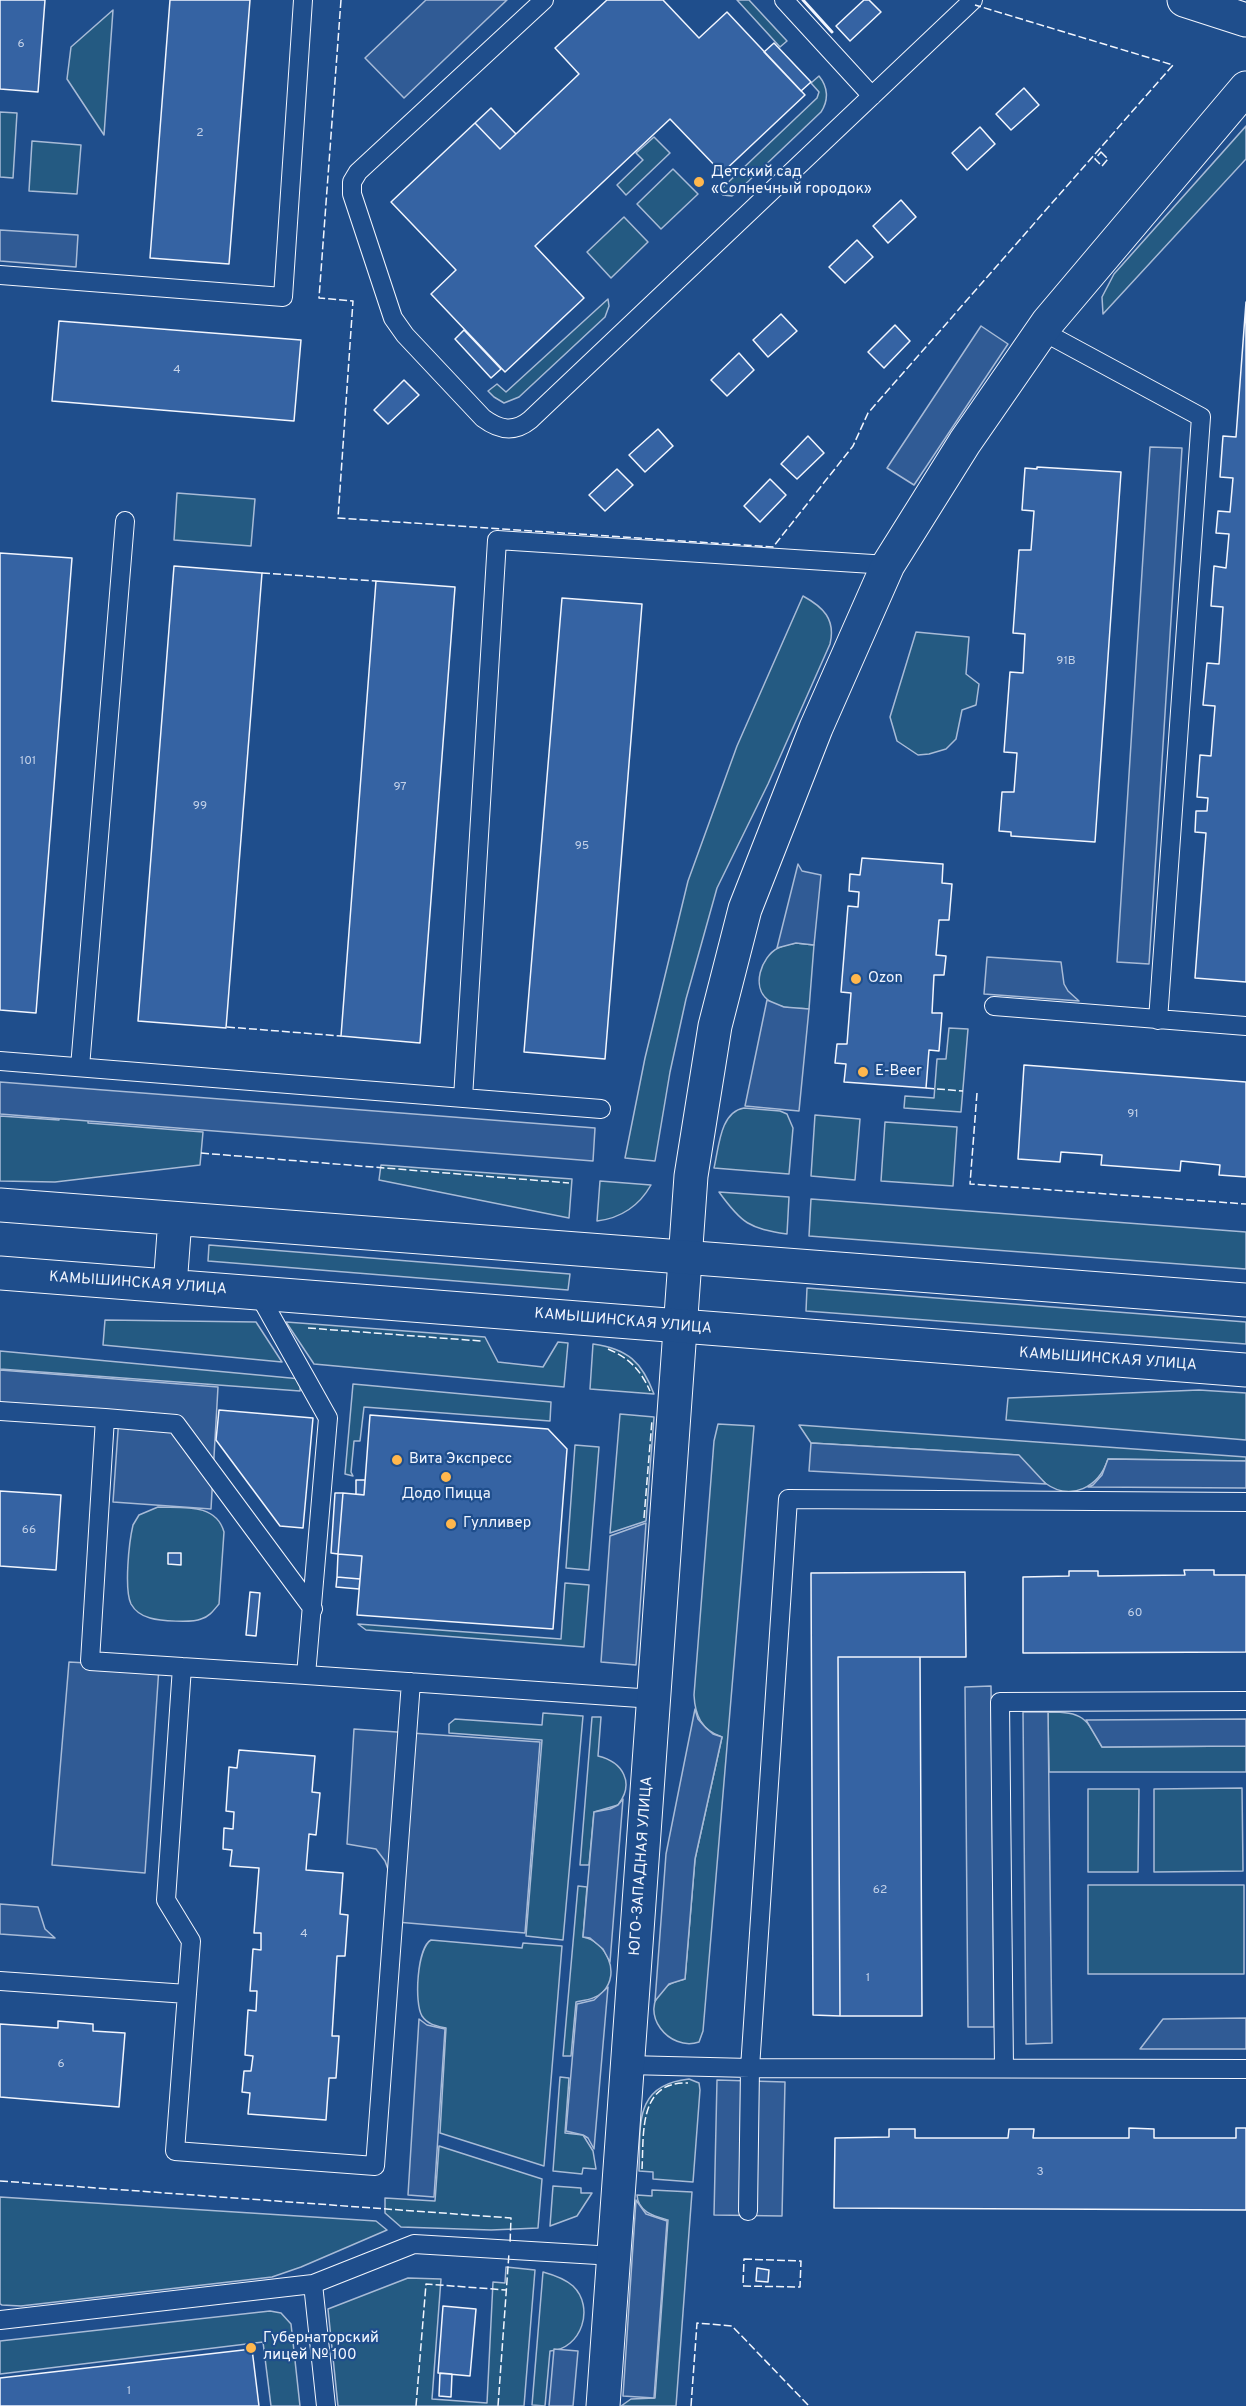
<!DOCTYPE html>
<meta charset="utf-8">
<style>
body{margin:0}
canvas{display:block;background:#1f4e8c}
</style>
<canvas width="1246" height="2406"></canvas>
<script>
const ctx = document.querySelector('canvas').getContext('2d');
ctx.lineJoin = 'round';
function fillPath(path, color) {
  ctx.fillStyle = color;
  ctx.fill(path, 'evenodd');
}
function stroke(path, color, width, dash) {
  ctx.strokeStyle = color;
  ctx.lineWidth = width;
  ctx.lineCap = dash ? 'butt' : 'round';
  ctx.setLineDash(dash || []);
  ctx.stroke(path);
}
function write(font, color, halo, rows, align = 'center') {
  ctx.font = font + ' Overpass,sans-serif';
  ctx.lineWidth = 4.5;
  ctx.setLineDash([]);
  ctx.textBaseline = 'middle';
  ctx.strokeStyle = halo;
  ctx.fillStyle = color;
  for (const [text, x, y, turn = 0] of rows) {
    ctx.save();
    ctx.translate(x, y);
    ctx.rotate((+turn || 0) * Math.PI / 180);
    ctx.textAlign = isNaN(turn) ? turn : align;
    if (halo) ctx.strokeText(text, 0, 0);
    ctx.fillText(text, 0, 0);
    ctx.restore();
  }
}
const green = new Path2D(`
 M737,0h12l38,41 -7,6z
 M113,10l-9,125 -37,-56 4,-32z
 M819,76c9,11 10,24 2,36l-85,81 -4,3 -9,-1 -4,-4 98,-93 2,-6 -8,-9z
 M0,112l17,1 -4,65 -13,-1z
 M1246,126v33l-143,155 -1,-17 12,-23z
 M654,137l16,16 -44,42 -9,-10 26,-25 -7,-7z
 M32,141l49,4 -4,49 -48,-3z
 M673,169l25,25 -37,35 -24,-25z
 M624,217l24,25 -37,36 -24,-26z
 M608,299l1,7 -4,11 -86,80 -15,6 -10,-6 -6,-6 9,-7 9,8z
 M177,493l78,6 -4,47 -77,-6z
 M803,596c20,11 33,23 27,48l-62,140 -51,104 -31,111 -16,73 -15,89 -30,-3 20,-100 43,-177 49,-135z
 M916,632l53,5 -3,37 13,10 -3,21 -14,5 -6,29 -10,10 -17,5 -11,1 -21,-14 -7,-24z
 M796,943l18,2 -5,64c-14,-1 -30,0 -41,-9 -17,-13 -7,-43 10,-52 5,-3 12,-4 18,-5z
 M949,1028l19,1 -7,83 -57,-4 1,-12 29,2 3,-39h9z
 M62,1095l28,3 -2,25 115,9 -3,33 -145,17 -55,-1v-65l59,4z
 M744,1108l36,3 7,3 6,14 -4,46 -75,-6c5,-21 6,-56 30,-60z
 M815,1115l45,4 -5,61 -44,-4z
 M885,1122l72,5 -4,59 -72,-5z
 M381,1165l191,14 -3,39 -190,-38z
 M600,1181l51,4c-12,21 -29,33 -54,36z
 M719,1192l70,5 -2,37c-38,-6 -45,-10 -68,-42z
 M811,1199l435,33v37l-437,-33z
 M209,1245l361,29 -2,16 -360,-29z
 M807,1288l439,34v22l-440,-33z
 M105,1320l151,2 26,40 -179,-17z
 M286,1322l199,15 13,25 45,5 15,-25 10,1 -4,44 -250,-23z
 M593,1344c35,5 49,18 61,50l-64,-5z
 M0,1351l301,28 -1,12 -300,-22z
 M353,1384l198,18 -1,19 -186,-14 -4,34h-6l-3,31 2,4 -8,-2z
 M1199,1390l47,3v47l-240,-20 2,-22z
 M620,1414l34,3 -8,104 -36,12z
 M718,1424l36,2 -51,605 -4,11c-30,10 -61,-29 -36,-53 6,-6 14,-8 22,-10l10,-120 27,-122c-21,-7 -27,-22 -28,-42l20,-254z
 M799,1425l447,32v4l-138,-2c-9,28 -37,43 -63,24 -11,-7 -19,-18 -27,-28l-207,-12z
 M575,1445l24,2 -10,123 -23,-2z
 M158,1507c25,1 58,-4 66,25l-5,72c-5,6 -10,13 -18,15 -9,4 -41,2 -51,-1 -8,-2 -15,-7 -19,-14 -7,-15 -2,-62 2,-79l6,-10z
 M565,1583l24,2 -5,62 -218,-17 -8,-6 203,15z
 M1048,1712c35,0 38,5 54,35l144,-1v26h-197z
 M543,1713l40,3 -20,224 -37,-4 16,-196 -93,-7v-9l6,-5 87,6z
 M592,1717h9l-3,39c25,6 37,27 20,49l-24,7 -5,53h-9z
 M1242,1788l1,83 -89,1v-83z
 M1088,1789h51l-1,83h-50z
 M1088,1885h156v89h-156z
 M578,1886l9,1 -4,50c23,4 38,36 20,55 -7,7 -18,8 -27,10l-5,54h-8z
 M431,1940l91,8 1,-5 39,3 -18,220 -104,-33 6,-105c-9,-2 -18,-3 -24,-12 -8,-13 -5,-68 9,-76z
 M560,2077l9,1 -4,55 18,2 10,16 3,18 -13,-1 -1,6 -29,-3z
 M689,2079l10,4 1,7 -7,92 -40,-3v-7l-14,-1c2,-44 -7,-86 50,-92z
 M439,2146l103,33 -4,49 -47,2 -90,-3 -16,-14v-15l50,3z
 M553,2186l28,2v5h11l-15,23 -27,10z
 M652,2190l40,2 -16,214h-55l10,-7 24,-1 13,-178c-14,-4 -30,-8 -31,-25l15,1z
 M0,2197l376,24 11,9 -86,37 -29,10 -251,29 -19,-1 -2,-1z
 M506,2267l29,3 -11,136h-186l-10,-97 80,-31 33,1 -9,120 55,4 6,-121 12,1z
 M543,2272c11,3 22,7 30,14 22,21 9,63 -23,65l-5,55 -13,-1z
 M270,2311l11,2 10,11 9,82h-29l-8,-64 -263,32v-33z`);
fillPath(green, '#245a82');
stroke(green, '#a8bbd7', 1.5);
const parking = new Path2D(`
 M426,0h81l-103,98 -39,-40z
 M0,230l78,5 -2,32 -76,-6z
 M981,326l27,18 -94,141 -27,-17z
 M1150,447l32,1 -33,516 -32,-2z
 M798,864l4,7 19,4 -7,70 -18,-2 -19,5z
 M987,957l74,5 3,22 4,7 11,10 -95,-7z
 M767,1000l17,7 25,2 -10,102 -54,-5z
 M0,1082l595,46 -2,33 -593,-47z
 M0,1370l218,17 -7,122 -98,-7 6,-85 -119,-9z
 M811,1443l208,12 27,29 -237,-13z
 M1108,1459l138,2v27l-158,-1 5,-2 9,-10z
 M646,1523l-10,142 -35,-3 9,-126z
 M69,1662l90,5 -14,206 -93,-8z
 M991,1686l3,341h-26l-3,-340z
 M695,1709l3,10 8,9 7,6 9,3 -27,122 -10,120 -16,5 -14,17 11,-147z
 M1023,1712h25l4,331 -26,1z
 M1246,1719v27l-144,1 -16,-27z
 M354,1729l186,13 -15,191 -140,-12 4,-49 -4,-11 -9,-12 -29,-5z
 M623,1799l-13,163 -7,-13 -13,-11 -7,-1 11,-125 16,-3 8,-4z
 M0,1904l38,3 7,22 10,9 -55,-4z
 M608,1987l-14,162 -6,-11 -5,-3 -17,-4 11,-127 17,-4z
 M1246,2018v31h-106l23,-30z
 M419,2019l8,6 18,4 -11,168 -26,-2z
 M717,2080l68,2 -3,134 -68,-1z
 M636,2200l10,14 21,7 -13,177 -31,-2z
 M554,2349l24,2 -5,55h-24z`);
fillPath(parking, '#305b95');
stroke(parking, '#a8bbd7', 1.5);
const building = new Path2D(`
 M0,0h45l-7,92 -38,-3z
 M170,0h80l-21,264 -79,-6z
 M607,0h56l36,38 28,-26 78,83 -83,78 -52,-54 -135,127 49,52 -79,74 -74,-78 25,-24 -65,-68 84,-79 25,26 16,-15 63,-60 -24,-26z
 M864,0h5l12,12 -31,29 -14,-15z
 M774,43l37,39 -10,9 -37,-39z
 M1024,88l15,17 -28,25 -15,-16z
 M491,108l25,26 -16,15 -25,-26z
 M980,127l15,17 -28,26 -15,-17z
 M901,200l15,17 -28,26 -15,-17z
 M857,240l16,17 -28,26 -16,-16z
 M1246,302v680l-51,-4 11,-145 -11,-1 1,-21h11l1,-13 -11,-1 3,-42 11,1 4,-50 -12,-1 4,-42 12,1 4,-57 -12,-1 3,-40 12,2 3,-34 -13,-1 2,-22 12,1 3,-34 -13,-1 3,-41 13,1z
 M781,314l16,17 -29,26 -15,-17z
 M59,321l242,19 -7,81 -242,-20z
 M895,325l15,16 -26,27 -16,-16z
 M464,330l37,39 -10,9 -36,-39z
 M739,353l15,17 -27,26 -16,-16z
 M404,380l15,15 -31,29 -14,-14z
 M658,429l15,17 -28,26 -16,-17z
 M808,436l16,17 -27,26 -16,-15z
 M1037,467l84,5 -26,370 -84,-6v-4l-12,-1 3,-39h12l3,-39 -13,-1 6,-80 13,1 2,-39 -12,-1 6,-83h12l3,-39 -12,-1 3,-42 12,1z
 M617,469l16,16 -28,26 -16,-16z
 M770,479l16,16 -26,27 -16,-16z
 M0,553l72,5 -36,455 -36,-3z
 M174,566l88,7 -36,455 -88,-7z
 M376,581l79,6 -35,456 -79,-7z
 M562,598l80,6 -37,455 -81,-7z
 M862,858l81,6 -1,19 10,1 -3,36h-10l-3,35 10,1 -2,19h-10l-2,38h10l-3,38 -10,-1 -3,38 -82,-6 2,-18 -11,-1 2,-19h10l4,-51 -10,-1 7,-86 10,1 1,-15 -10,-1 1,-17 10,1z
 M1024,1065l222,17v95l-27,-2 1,-10 -39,-4 -1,10 -79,-6 1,-10 -41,-3 -1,10 -42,-3z
 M219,1410l94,8 -10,110 -23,-2 -64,-86z
 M370,1415l178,14 19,20 -14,180 -196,-14 5,-59 -24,-2 5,-61 21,2z
 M356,1480h9l-1,15 -8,-1z
 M0,1491l61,4 -5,75 -56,-4z
 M335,1493h8l-5,61 -7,-1z
 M168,1553h13v12l-13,-1z
 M338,1554l24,2 -2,23 -23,-2z
 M1184,1570h30v5h32v77l-223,1v-76l46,-1v-5h29v5l87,-1z
 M965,1572l1,85h-128l2,359 -27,-1 -2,-442z
 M337,1577l23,2 -1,10 -23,-2z
 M250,1592l10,1 -4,43 -10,-1z
 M838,1657h82l2,359h-82z
 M239,1750l76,6 -3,36 8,1 -4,42 -7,-1 -3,36 37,3 -3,41 8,1 -3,41h-8l-5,80h7l-3,42h-7l-3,42 -78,-6 2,-21 -8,-1 2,-21h7l2,-15 -8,-1 3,-45 8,1 1,-20h-7l3,-42 8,1v-17h-7l5,-65 -29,-2 2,-16 -9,-1 1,-21 9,1 1,-17 -8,-1 3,-44 8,1z
 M58,2021l35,3v7l32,2 -6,74 -119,-10v-73l58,4z
 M1129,2128l25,1v9h82v-10h10v82l-412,-2 1,-70 54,-1v-8h26v9h93l1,-9h25l-1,9h96z
 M757,2268l12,2 -1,12 -12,-1z
 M443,2306l33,3 -6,67 -32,-3z
 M252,2349l7,57h-259v-28z
 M440,2373l12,1 -1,23 -12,-1z`);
fillPath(building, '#3563a3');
stroke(building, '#f2f6ff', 1.5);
const service = new Path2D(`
 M544,0l-186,172 -6,10v12l41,124 12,17 78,83c16,12 31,15 47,2l443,-420
 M784,0l88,96
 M0,275l283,22 20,-297
 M1042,331l159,86 -43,603
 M994,1006l252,20
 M0,1061l601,48
 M80,1067l45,-546
 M463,1098l34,-558 391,25
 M258,1293l70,125 -22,257 348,24
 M0,1411l105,7 -15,243 92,6
 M105,1418l71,6 137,185
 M306,1675l-124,-8 -16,233 25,41 -16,210 200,15 36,-484
 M0,1981l187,13
 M627,2065l123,3 496,1
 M1004,2068l-4,-366 246,-1
 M748,2211l2,-143 38,-569 458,3
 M313,2284l101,-40 200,12
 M0,2320l313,-36 13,122`);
const minor = new Path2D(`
 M1184,0l62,20
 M603,2406l88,-1230 24,-150 30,-117 71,-181 72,-163 77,-123 83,-120 198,-234`);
const tertiary = new Path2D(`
 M0,1205l1246,95
 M0,1273l1246,97
 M170,1286l5,-67`);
stroke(service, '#f2f6ff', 20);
stroke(minor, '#f2f6ff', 35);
stroke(tertiary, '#f2f6ff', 35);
stroke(service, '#1f4e8c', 18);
stroke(minor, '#1f4e8c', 33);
stroke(tertiary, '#1f4e8c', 33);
stroke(new Path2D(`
 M341,0l-22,298 34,3 -15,217 435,29 80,-101 15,-33 305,-348 -198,-60
 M1101,152l7,7 -6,7 -7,-7z
 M262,573l114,8
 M227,1027l114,9
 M926,1088l37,3
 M977,1093l-7,91 276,20
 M201,1153l368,30
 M308,1328l173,13
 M608,1349c21,9 32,20 42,42
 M644,1518l8,-98
 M642,2169c2,-35 -4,-88 46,-86
 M0,2181l511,37 -1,26
 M744,2259l57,2 -1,26 -57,-1z
 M416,2406l10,-122 80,6
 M498,2406l11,-153
 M691,2406l6,-83 35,3 77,80`), '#f2f6ff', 1.5, [8, 3]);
stroke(new Path2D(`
 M803,0l29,32`), '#f2f6ff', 3);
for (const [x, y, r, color] of [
 [699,182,6,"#ffb74d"],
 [856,979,6,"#ffb74d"],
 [863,1072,6,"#ffb74d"],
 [397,1460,6,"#ffb74d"],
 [446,1477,6,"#ffb74d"],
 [451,1524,6,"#ffb74d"],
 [251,2348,6,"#ffb74d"]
]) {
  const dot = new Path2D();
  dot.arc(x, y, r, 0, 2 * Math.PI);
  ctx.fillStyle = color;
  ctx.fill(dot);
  stroke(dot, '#1f4e8c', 2);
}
write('12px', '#c3d1e8', null, [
 ["6",21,45],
 ["2",200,134],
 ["4",177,371],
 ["91В",1066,662],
 ["101",28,762],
 ["97",400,788],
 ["99",200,807],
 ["95",582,847],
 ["91",1133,1115],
 ["66",29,1531],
 ["60",1135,1614],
 ["62",880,1891],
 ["4",304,1935],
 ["1",868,1979],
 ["6",61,2065],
 ["3",1040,2173],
 ["1",129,2392]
]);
write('15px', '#f2f6ff', '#1f4e8c', [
 ["Детский сад",711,173],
 ["«Солнечный городок»",711,190],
 ["Ozon",868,979],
 ["E-Beer",875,1072],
 ["Вита Экспресс",409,1460],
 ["Додо Пицца",446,1495,"center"],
 ["Гулливер",463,1524],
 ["Губернаторский",263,2339],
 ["лицей № 100",263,2356]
], 'left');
write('15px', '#f2f6ff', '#1f4e8c', [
 ["КАМЫШИНСКАЯ УЛИЦА",138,1284,4],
 ["КАМЫШИНСКАЯ УЛИЦА",623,1322,5],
 ["КАМЫШИНСКАЯ УЛИЦА",1108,1360,4],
 ["ЮГО-ЗАПАДНАЯ УЛИЦА",642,1866,-86]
]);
</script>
